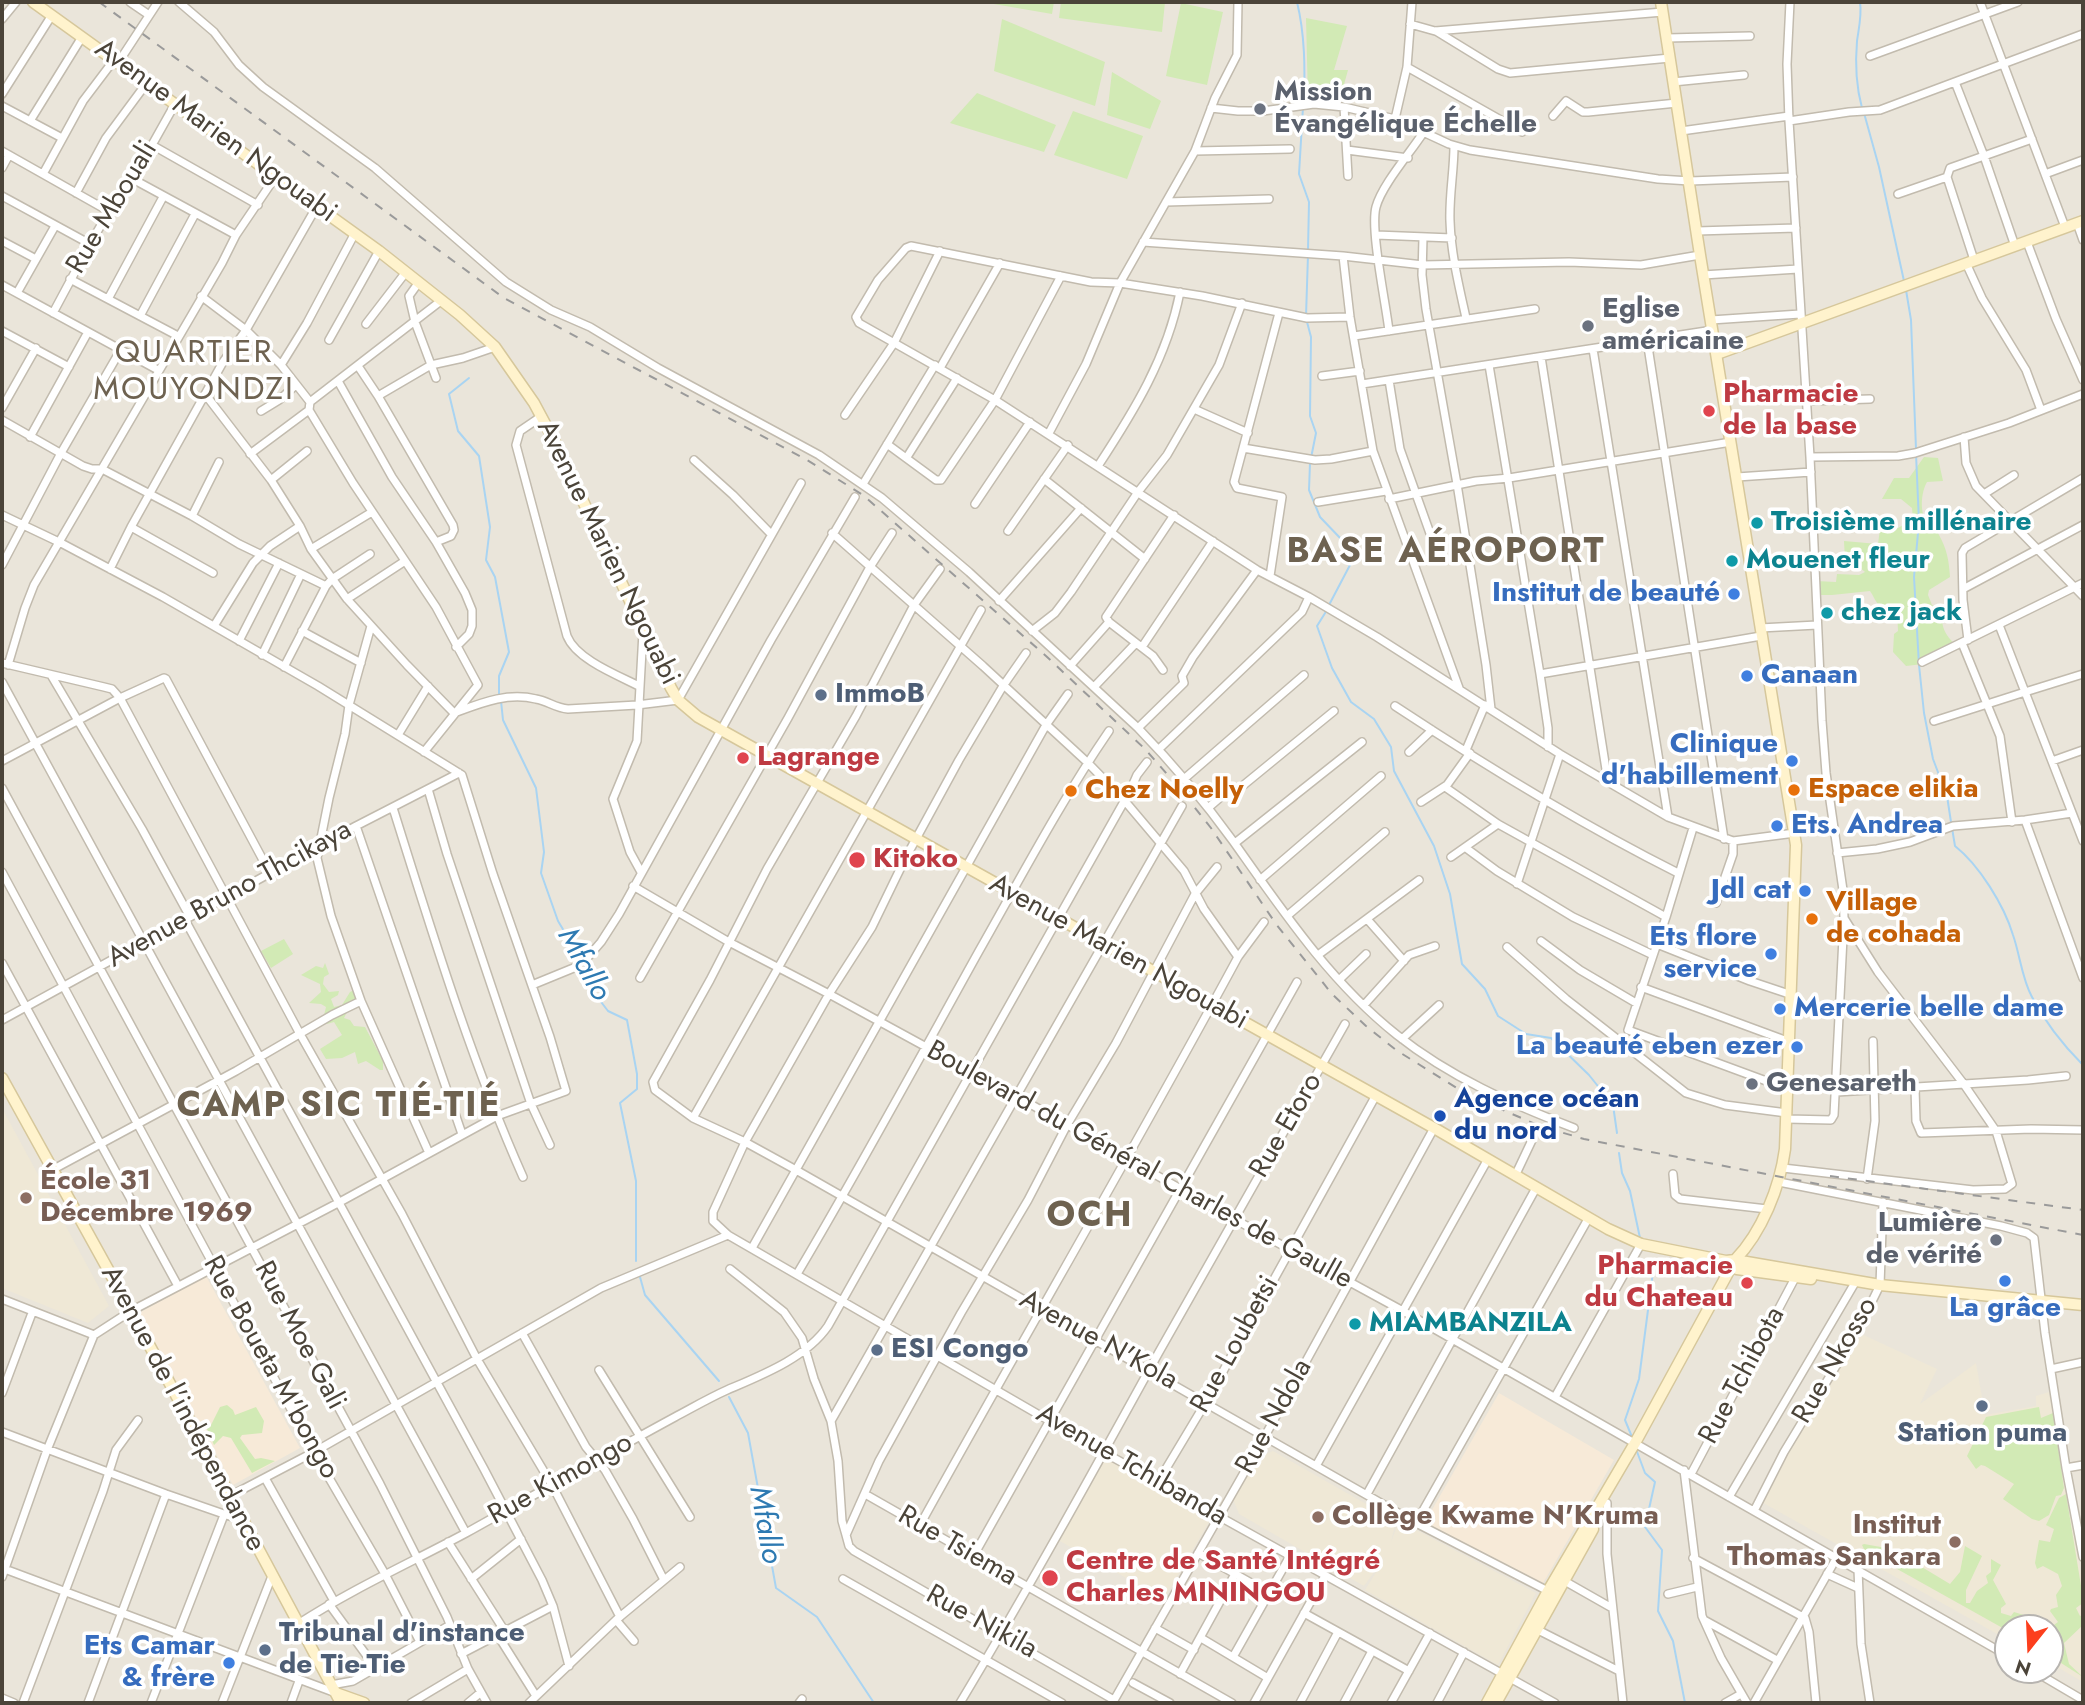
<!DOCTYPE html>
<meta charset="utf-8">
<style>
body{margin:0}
#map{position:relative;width:2085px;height:1705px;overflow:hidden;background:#f6f3ec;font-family:Jost,sans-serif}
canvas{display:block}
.frame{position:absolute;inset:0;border:4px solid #4b4439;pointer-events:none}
.north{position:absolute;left:1994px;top:1614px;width:70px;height:70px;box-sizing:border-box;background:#fff;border:2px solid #b7b4b0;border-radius:50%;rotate:198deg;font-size:19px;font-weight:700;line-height:28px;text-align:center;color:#4b4439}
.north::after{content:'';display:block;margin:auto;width:24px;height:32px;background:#fc3f1d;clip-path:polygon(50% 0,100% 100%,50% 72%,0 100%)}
</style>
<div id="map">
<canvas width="2085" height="1705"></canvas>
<div class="frame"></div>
<div class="north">N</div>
</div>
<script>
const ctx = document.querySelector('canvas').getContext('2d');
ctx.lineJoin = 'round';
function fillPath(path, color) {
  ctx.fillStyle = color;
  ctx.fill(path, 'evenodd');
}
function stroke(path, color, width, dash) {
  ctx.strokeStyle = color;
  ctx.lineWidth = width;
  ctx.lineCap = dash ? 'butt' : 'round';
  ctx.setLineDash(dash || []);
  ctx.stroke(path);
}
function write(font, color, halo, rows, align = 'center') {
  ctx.font = font + ' Jost,sans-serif';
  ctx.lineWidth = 7;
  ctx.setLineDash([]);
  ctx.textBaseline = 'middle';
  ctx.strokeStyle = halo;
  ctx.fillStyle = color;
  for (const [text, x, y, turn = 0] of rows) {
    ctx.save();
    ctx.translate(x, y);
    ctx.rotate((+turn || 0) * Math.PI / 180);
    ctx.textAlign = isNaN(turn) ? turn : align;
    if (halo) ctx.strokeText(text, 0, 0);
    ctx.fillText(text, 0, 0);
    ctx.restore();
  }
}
fillPath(new Path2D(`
 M2,2h2081v1701h-2081zM2008,1628h42v42h-42z`), '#eae5da');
fillPath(new Path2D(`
 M206,1276l94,172 -67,37 -94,-172z
 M1499,1393l115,67 -72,125 -117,-63z`), '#f7ead8');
fillPath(new Path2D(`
 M2,1108l107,198 -21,17 -86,-35z
 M1857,1332l80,37 -17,35 56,-41 9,52 51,-9v-10l13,-4 34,193v97l-33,-19v-35h-42v12l-250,-140z
 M1273,1451l123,70 -5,21 8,-21 137,72 -38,72 -133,-75 21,-34 -22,30 -125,-72 -6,-15 26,-42z
 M1105,1455l107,62 -48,82 -106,-59z`), '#efe8d6');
fillPath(new Path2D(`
 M982,2h72l-2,12z
 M1061,2h104l-3,30 -103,-14z
 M1181,3l42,9 -16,73 -41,-9z
 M1306,18l41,8 -13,44h14l-8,29 -32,1z
 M1002,19l103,43 -10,44 -101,-35z
 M1112,72l49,29 -11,28 -43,-14z
 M977,93l79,32 -12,27 -94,-29z
 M1073,111l70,25 -16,43 -73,-24z
 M1924,457l14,1 5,23 -16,1c-6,10 -8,32 1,41 4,5 9,6 11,12 8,14 10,26 11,42l-21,13 -1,5 4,10 10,4c-1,18 2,25 15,37l-34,18 -17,2 -13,-14 1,-18 4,-3c0,-26 -5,-14 -18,-25 -4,-3 -7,-11 -10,-15l-38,4h-16v-14l20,1 1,-8 22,1 6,-3 -9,-8 -11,-4 -1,-19 34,3 2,-15 18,-1 15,-9 -1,-11 -11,-9h-19l12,-21h15z
 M284,939l9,15 -22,14 -10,-17z
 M325,963l4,11 -5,3 -1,7 6,8 10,-1 -1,4 -7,4 3,8 8,-2 8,-13 4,-2 6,10 -37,19 3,-12 -5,-3 -12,-1 12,-11 -1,-8 -19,-9 15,-9 7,2z
 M348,1010l-4,8 6,2 4,6 11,1 18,34v9h-3l-14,-9 -8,3 -3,-12 -13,6 -16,1 -6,-10 22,-14 -8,-13 -7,2 -3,-2z
 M227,1405l6,5 2,5 21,-8 8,14 -2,12 -20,2 -2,3 15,21 6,-1 14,3 -23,12 -21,-35 -8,-2 -9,9 -8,-18h4l10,-20z
 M2039,1407l2,11 12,-5 11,75 -3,7 -5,1 -7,19 -10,6 -7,-2 -29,-20 11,-15 -29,-18 -4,-1 -5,4 -9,-13 19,-39z
 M2066,1494l17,104v5l-7,5 4,8 3,-1v10l-19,18 5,21 14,13 -33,-21v-28l8,-6 -8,-11 1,-2 7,-2 -2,-12 6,-9 -4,-12 -15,-8 -6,3 -2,-6 4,-23 11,2 4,-13 -8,-4 13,-27z
 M1864,1544l28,5 58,35 10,-12 5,-26 17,10 -16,34v13h4l7,-12 11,-8 -2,-7 5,-4v-13l10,6 -8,15 13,24 -5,4v5l10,3 3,-4 13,4 -4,6 1,6h-16v3l-127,-71 2,-3 -7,-4 -3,3 -8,-5 -3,-6z`), '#d2eab5');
stroke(new Path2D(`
 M1297,2c8,33 8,66 7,99
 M1860,2c2,13 -1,25 -3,39 -2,23 -1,45 5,67
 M1303,107l-4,67 10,28 -1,48
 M1864,113l15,54 25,114
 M1906,290l5,30 5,129
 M1306,316l2,-61
 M1307,322l4,15 -1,79 6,17 -5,25
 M469,378l-20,16 9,37 21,25 11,71 -4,33 9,17 14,75 -10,24v18
 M1916,454l3,68 -5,55 5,88 5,48 9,46 14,37 4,26
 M1310,463l-1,27 11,27 22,23 8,25 -21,40
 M1327,610l-10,16 15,42 19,34 23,17 17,28 3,24 40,75 16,48 12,70 23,25 13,27 28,18 25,4 38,37 24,30 4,28
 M501,701l2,19 33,68 8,64 -3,21 17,48 33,55 4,18 13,17 19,9 10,54v15l-17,14 16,78v80
 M1952,828l3,18c24,19 49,59 58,89 7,20 9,44 19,62 13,25 31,48 51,68
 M1619,1153l3,20 8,18 10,47
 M640,1277l5,18 74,86
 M729,1397l19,36 28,155 41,29 57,86
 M1632,1437l-7,-17 14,-41 15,-115
 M1636,1449l9,24 10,9 -10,45 17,23 -4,61 15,30 12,62`), '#a9d4f2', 2);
const street = new Path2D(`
 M130,2l19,13
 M179,2l35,30 25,33 24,22 112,81 131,114 45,28 39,17 68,41 161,87 63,43 87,74 169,156c34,35 66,73 95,113 49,69 97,141 164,194 53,42 114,69 177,93
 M1980,2l85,225
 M2,19l14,-17
 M1410,24l25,7 228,-19
 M1436,31l62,38 12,4 160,-15
 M1667,38l83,-2
 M1870,56l148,-54
 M118,63l40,-61
 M1407,67l115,65
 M1673,82l71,-7
 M1955,82l29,74 31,90
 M2,94l50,-79
 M2,106l60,32
 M1344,107l4,69
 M1211,108l27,3h25l51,-7 30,3 51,12 54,25 21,6 188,29 32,2 103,-4
 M1553,116l13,-15 17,11h5l89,-9
 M1395,119l12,-52 5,-65
 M30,121l52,-84
 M1789,121l60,-9 31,-2 203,-76
 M1681,131l108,-15
 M152,145l106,60
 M1454,146c0,25 -5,50 -4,75 1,33 9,65 16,97
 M1347,150l61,8
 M2,151l108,61
 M1195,151l95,-2
 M2,168l7,-13
 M43,174l40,-73 31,-41
 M2045,174l38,-14
 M129,177l107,58
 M76,193l30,-55 40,-54
 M1898,194l49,-17
 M2,196l88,48
 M1166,202l103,-3
 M2077,223l6,17
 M1697,231l99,-3
 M1376,235l76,3
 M1423,238l-1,37 4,34 31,175 29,181 5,44
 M2,241l34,18
 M1143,242l200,14 80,9 146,-3 72,3 59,-10
 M2027,242l29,77 27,61
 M1343,256l7,61 23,134 86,237
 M1974,260l-27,-83 3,-9 82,-29
 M1966,263l16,35 44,72 15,40
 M1703,275l95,-6
 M70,279l108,57
 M419,282l-10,14 6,26 21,56
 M2,285l156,85
 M17,293l38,-67
 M201,296l45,34 35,35 29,37 -1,8 44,73 83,124 42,78 -54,67
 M108,299l55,-102
 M53,313l37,-69 39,-67 23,-32 23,-41
 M140,316l55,-102
 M1350,317l-43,1 -105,-22 -82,-13 -29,-1 -180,-36 -5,2 -28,32 -22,37 3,6 136,77 262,170 52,27 68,40 183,117 108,63 65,24 62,-8
 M1711,320l89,-6
 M366,324l40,-52
 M2,331l67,36
 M1389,331c-3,-27 -19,-101 -13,-124 6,-22 34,-54 47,-74
 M1354,336l181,-27
 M329,340l50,-89
 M1647,340l77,499
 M1593,349l75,468
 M1541,357l67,425
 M281,365l26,-42 48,-90
 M1489,365l51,309 8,54v19
 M358,366l20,30 75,129 1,5 -3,6 -15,6
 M940,368l60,-105
 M1322,376l38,-5
 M1389,380l11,69 37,104
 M338,381l54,96 44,65 29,51 7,17v16l-3,8 -13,13
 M1362,384l351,-54
 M205,394l66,86 29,46 11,23 36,50 60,66 47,48c27,-10 53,-21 82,-14 12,2 19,9 32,10l69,-4 41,-5 123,-217
 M378,396l53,-31 32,-7 32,-11
 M1807,401l63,-2
 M310,402l132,-102
 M2,408l34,-60
 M1194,409l54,24
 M261,411l18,-11 17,-15
 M845,415l49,-72 46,-92
 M542,416l-22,15 -4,14 51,191c9,23 50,39 72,50
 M2,420l81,46 9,3h10l90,47 47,28 87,42
 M1049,433l37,-69 34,-81 75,-132 20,-53 22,-43 1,-53
 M30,437l58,-105
 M1964,437l2,26 10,23 107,110
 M887,444l49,36h5l54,-80 66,-124
 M1243,448l72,12 16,-1 42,-8
 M250,454l59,-44
 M907,457l50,-79
 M1810,457l88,-1 17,-3 94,-30 74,-29
 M694,460l39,35 38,39
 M1098,466c36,-55 69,-108 82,-174
 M1737,477l74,-5
 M1044,479l101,80
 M271,480l36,-29
 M863,484l72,-119
 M1984,494l30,-19
 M1389,499l87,-18 33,-3 222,-36
 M1318,502l68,-11
 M975,504l55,-82
 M2,515l59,28 102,54 155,89 144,89 31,99 57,163 16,54 -69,25 -159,87 -207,108 -37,24 -47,115 -45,127
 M192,516l27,-54
 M131,527l82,46
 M1008,531l60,-86
 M832,533l151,133 105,97 36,37 60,71 20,38 34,48
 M311,549l61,-37
 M2,565l59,-112 59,-102
 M110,569l21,-42 92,-165 23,-32 71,-124
 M940,569l-26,36 -58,111 -89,153 -57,111 -57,102 2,8 38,28 52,24 51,28 620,353 132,68
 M1270,576l12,-79 -45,-9 -3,-6 45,-169
 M1963,589l120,-64
 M347,599l58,-38
 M999,601l82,-93
 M1999,625l26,67 58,-18
 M214,626l39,-63 17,-17 30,-20
 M371,626l-22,79 -4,29 -16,64 -12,60 14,58 30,85 68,152
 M1760,628l57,-3
 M302,631l59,32
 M1032,631l23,-18 16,-21 67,-100 29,-37 52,-90 23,-62
 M1968,640l-5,-40 -1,-47 3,-5 118,-70
 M239,641l40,-78
 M1962,643l38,93 12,86
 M1142,647l71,-106
 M1026,653l-23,33 -44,74 -54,99 -33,68 -43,67 -84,148 -32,70v9l15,14 377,218 450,250
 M262,655l39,-81
 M1922,662l161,-79
 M2,663l102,24 8,2 8,9 180,336 102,180 75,145 75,126 68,132
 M8,665l17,-57 9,-23 188,-322 14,-28 40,-59
 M1070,666l39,-44
 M284,667l42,-81 6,-7 38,-25
 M1163,670l-10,-14 -44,-34 -3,-5 68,-102
 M1540,674l221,-38
 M51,675l91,154 48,88
 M2,682l464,851
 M1094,687l42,-44
 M1395,706c91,60 185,118 283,167
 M1934,721l91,-29 58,149
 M1138,728l46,-45 -2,-7 11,-19 64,-87
 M398,735l30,-49
 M1159,749l143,-137 7,-15
 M1466,750l19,-45
 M1409,752l23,-22
 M2,761l118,-63 44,-20 2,1 105,196
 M2052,761l31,-11
 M1184,779l120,-104
 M1445,787l53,37 168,93
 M2,788l378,696 67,133 21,52 19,34
 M428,789l19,65 84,250 19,41
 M1421,802l26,-17 23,-32
 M393,808c39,124 77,250 130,369
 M1208,808l15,-13 17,-7 94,-77
 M2025,820l58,158
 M356,826l106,308
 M1693,828l-27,89 -38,113 160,59
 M1235,843l127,-101
 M1466,848l31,23 76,46 80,38
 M1837,853l40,-4 33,-7 43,-16 72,-6 47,-7
 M1451,857l47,-33
 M2,872l312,580 71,122 35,68
 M641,872l-11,-20 -17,-53 24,-58 6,-109
 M1260,880l121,-104
 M1517,884l43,-130
 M633,886l96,56 100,52 187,102 218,123 169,92 605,345
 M1716,903l17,-49v-13
 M1287,916l98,-84
 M1367,919l37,42
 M185,920l299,549 58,111 11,26 16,60
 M1541,941l39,29 56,33
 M1657,944l93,37 42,14
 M1507,947l59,52 120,94 39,12 62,8
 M1318,955l101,-75
 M588,957l13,-15 18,-28 152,-274 84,-143
 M2,963l176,323
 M640,978l148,-260 82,-151 22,-34
 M1339,980l27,-26
 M532,985l44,-18
 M1641,987l149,55
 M1364,1005l45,-50 26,-9
 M2,1020l354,-194 103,-53
 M1402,1039l37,-34
 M1915,1088l1,33 5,12 110,-4 52,1
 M1837,1092l191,-12 38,-4
 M693,1118l288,-508
 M1787,1119l44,1 3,-5 10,-197 -1,-28 -17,-117 -4,-52 -12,-264 -21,-336 -2,-57 3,-62
 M1783,1168l190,22 32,-1 7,-5 -16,-53 -33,-48 -85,-111 -34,-54
 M52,1170l184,-99 96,-56 29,-14
 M1673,1174l2,21 5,4 87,10
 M1515,1176l18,-38
 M1867,1179l8,-58 -2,-80
 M1779,1182l222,44 26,7 7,5 11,95 21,135 17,89
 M752,1248l294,-523 22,-31
 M730,1269l54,43 18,26 12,41 17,42 7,40 4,60 4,14
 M797,1274c63,-106 122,-215 182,-323 42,-74 82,-150 130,-220
 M2,1299l92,36
 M522,1333l64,114 19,23 28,49 31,61
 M2051,1369l32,-7
 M599,1370l91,147
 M2,1393l30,-80
 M1555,1397l86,-153
 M831,1421l351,-615
 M2,1432l164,62 78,27
 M1316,1466l172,-307
 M2066,1468l17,-3
 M1684,1470l18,146 19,42 26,45
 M1691,1474l104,-196
 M265,1478l69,123
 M1158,1482l48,-80 169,-305
 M865,1494l367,209
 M1367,1494l169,-306
 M230,1496l84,-44 287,-164 127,-53
 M1729,1497l127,-216
 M1607,1503v51l16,149
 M1754,1511l30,-59 75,-124 21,-43 3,-83
 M1416,1523l172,-304
 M920,1525c105,-190 215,-377 318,-568l26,-35
 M448,1542l56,88
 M1198,1553l71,40
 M974,1555l323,-573
 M1693,1558l112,60 4,14 7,71
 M2,1568l334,125
 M1858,1569l3,75 9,59
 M1827,1574l31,14
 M471,1579l50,-40
 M843,1579l219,124
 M1561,1579l51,29
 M1668,1594l29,-7
 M329,1604l46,63
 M1304,1613l105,58
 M616,1620l18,21
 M1704,1620l73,40
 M298,1624c54,-35 112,-61 168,-91 70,-39 139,-78 209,-116 17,-9 34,-19 52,-27 35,-15 79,-32 101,-64l302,-535 7,-16 10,-13
 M1155,1628l39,22
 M1536,1629l83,42
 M497,1634l39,62
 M1201,1638l67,40
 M461,1654l92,-48
 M1233,1657l57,-101
 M2032,1670l51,30
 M1180,1674l55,-100
 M1133,1683l37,20
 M331,1685l22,-4 97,-56
 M2,1698l12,5
 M1114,1700l-260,-149 -5,-5 -3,-11 33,-74 82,-148 67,-113 39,-75 49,-82 79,-149 22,-27
 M1113,1702l152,-266 169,-308
 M23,1703l80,-212 13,-41 22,-30
 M88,1703l78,-209
 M151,1703l73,-188
 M222,1703l50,-127
 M291,1703l8,-22
 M411,1703l57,-34
 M468,1703l12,-10
 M529,1703l87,-83 64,-53
 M799,1703l3,-4
 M960,1703c69,-115 134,-233 199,-351 61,-109 124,-218 186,-328
 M1254,1703l71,-127
 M1300,1703l38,-71
 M1344,1703l28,-52
 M1391,1703l39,-70
 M1437,1703l27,-51
 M1725,1703l16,-9
 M1754,1703l83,-146`);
const secondary = new Path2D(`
 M33,2l346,249 81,64 35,32 39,56 23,43 114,242 7,12 20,17 736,411 174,101 33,15 85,17 9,-1 145,25 203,20
 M1717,354l366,-133
 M2,1078l129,233 210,392
 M1728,1263l9,6 74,10
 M336,1693l28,10
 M1487,1703l61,-112 87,-148 100,-183c27,-28 45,-73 50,-111l11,-304 -96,-590 -39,-253
 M1496,1703l97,-174`);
stroke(street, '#c2bbae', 10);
stroke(secondary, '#d6c79b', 13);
stroke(street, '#fff', 7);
stroke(secondary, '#fff3cd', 10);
stroke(new Path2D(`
 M99,2l405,296 303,162 56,35 183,161 99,93 35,40 31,39 65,96 56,70 34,32 30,24 72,45 72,31 44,13 499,96
 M1830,1176l253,34`), '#9a9a9a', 2, [9, 9]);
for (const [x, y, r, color] of [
 [1260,109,7,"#6b7280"],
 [1588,326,7,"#6b7280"],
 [1709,411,7,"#e0444e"],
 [1757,523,7,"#0f9aa8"],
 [1732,561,7,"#0f9aa8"],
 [1734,594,7,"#3f7fe0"],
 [1827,613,7,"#0f9aa8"],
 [1747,676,7,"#3f7fe0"],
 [821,695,7,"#5c6f8a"],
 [743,758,7,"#e0444e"],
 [1792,761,7,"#3f7fe0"],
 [1794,790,7,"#e8710a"],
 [1071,791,7,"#e8710a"],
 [1777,826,7,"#3f7fe0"],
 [857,860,9,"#e0444e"],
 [1805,891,7,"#3f7fe0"],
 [1812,919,7,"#e8710a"],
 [1771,954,7,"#3f7fe0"],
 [1780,1009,7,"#3f7fe0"],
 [1797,1047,7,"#3f7fe0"],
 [1752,1084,7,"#6b7280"],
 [1440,1116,7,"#1a4fb4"],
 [26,1198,7,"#8d6e63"],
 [1996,1240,7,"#6b7280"],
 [2005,1281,7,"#3f7fe0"],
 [1747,1283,7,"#e0444e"],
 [1355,1324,7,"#0f9aa8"],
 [877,1350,7,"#5c6f8a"],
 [1982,1406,7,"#5c6f8a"],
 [1318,1517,7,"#8d6e63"],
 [1955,1542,7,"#8d6e63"],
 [1050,1578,9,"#e0444e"],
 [265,1650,7,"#5c6f8a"],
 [229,1663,7,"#3f7fe0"]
]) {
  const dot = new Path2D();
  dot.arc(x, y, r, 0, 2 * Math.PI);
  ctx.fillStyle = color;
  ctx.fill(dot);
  stroke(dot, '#fff', 2.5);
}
write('bold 28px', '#5b616d', '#fff', [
 ["Mission",1274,93],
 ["Évangélique Échelle",1274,125],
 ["Eglise",1602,310],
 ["américaine",1602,342],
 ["Genesareth",1766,1084],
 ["Lumière",1982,1224,"right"],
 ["de vérité",1982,1256,"right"]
], 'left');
write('28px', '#4b4439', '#fff', [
 ["Avenue Marien Ngouabi",215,132,36],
 ["Rue Mbouali",113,208,-59],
 ["Avenue Marien Ngouabi",607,553,64],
 ["Avenue Bruno Thcikaya",230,895,-29],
 ["Avenue Marien Ngouabi",1118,953,29],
 ["Rue Etoro",1287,1126,-60],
 ["Boulevard du Général Charles de Gaulle",1139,1166,29],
 ["Rue Moe Gali",299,1336,62],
 ["Avenue N'Kola",1098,1341,29],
 ["Rue Loubetsi",1236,1345,-61],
 ["Rue Nkosso",1836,1361,-60],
 ["Rue Boueta M'bongo",270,1368,61],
 ["Rue Tchibota",1743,1376,-62],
 ["Avenue de l'indépendance",182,1409,62],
 ["Rue Ndola",1275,1417,-61],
 ["Avenue Tchibanda",1131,1466,30],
 ["Rue Kimongo",561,1480,-29],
 ["Rue Tsiema",957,1547,30],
 ["Rue Nikila",981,1623,29]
]);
write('bold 28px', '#be3a42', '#fff', [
 ["Pharmacie",1723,395],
 ["de la base",1723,427],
 ["Lagrange",757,758],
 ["Kitoko",873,860],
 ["Pharmacie",1733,1267,"right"],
 ["du Chateau",1733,1299,"right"],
 ["Centre de Santé Intégré",1066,1562],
 ["Charles MININGOU",1066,1594]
], 'left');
write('bold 28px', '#0d838f', '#fff', [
 ["Troisième millénaire",1771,523],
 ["Mouenet fleur",1746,561],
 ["chez jack",1841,613],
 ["MIAMBANZILA",1369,1324]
], 'left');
write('bold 28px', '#366cbe', '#fff', [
 ["Institut de beauté",1720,594],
 ["Canaan",1761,676,"left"],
 ["Clinique",1778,745],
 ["d'habillement",1778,777],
 ["Ets. Andrea",1791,826,"left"],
 ["Jdl cat",1791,891],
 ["Ets flore",1757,938],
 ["service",1757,970],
 ["Mercerie belle dame",1794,1009,"left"],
 ["La beauté eben ezer",1783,1047],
 ["La grâce",2005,1309,"center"],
 ["Ets Camar",215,1647],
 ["& frère",215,1679]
], 'right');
write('bold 28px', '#4e5e75', '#fff', [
 ["ImmoB",835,695],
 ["ESI Congo",891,1350],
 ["Station puma",1982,1434,"center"],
 ["Tribunal d'instance",279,1634],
 ["de Tie-Tie",279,1666]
], 'left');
write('bold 28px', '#c56008', '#fff', [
 ["Espace elikia",1808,790],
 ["Chez Noelly",1085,791],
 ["Village",1826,903],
 ["de cohada",1826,935]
], 'left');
write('bold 28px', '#164399', '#fff', [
 ["Agence océan",1454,1100],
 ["du nord",1454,1132]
], 'left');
write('bold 28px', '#785e54', '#fff', [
 ["École 31",40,1182],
 ["Décembre 1969",40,1214],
 ["Collège Kwame N'Kruma",1332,1517],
 ["Institut",1941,1526,"right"],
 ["Thomas Sankara",1941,1558,"right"]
], 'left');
write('italic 30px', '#2e7ab2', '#fff', [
 ["Mfallo",583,965,61],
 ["Mfallo",764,1525,80]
]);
ctx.letterSpacing = '2px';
write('32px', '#6e6250', '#fff', [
 ["QUARTIER",194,354],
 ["MOUYONDZI",194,391]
]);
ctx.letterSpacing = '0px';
ctx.letterSpacing = '2px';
write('bold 35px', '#6e6250', '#fff', [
 ["BASE AÉROPORT",1446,554],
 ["CAMP SIC TIÉ-TIÉ",339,1108],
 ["OCH",1090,1218]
]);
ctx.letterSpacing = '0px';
</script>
